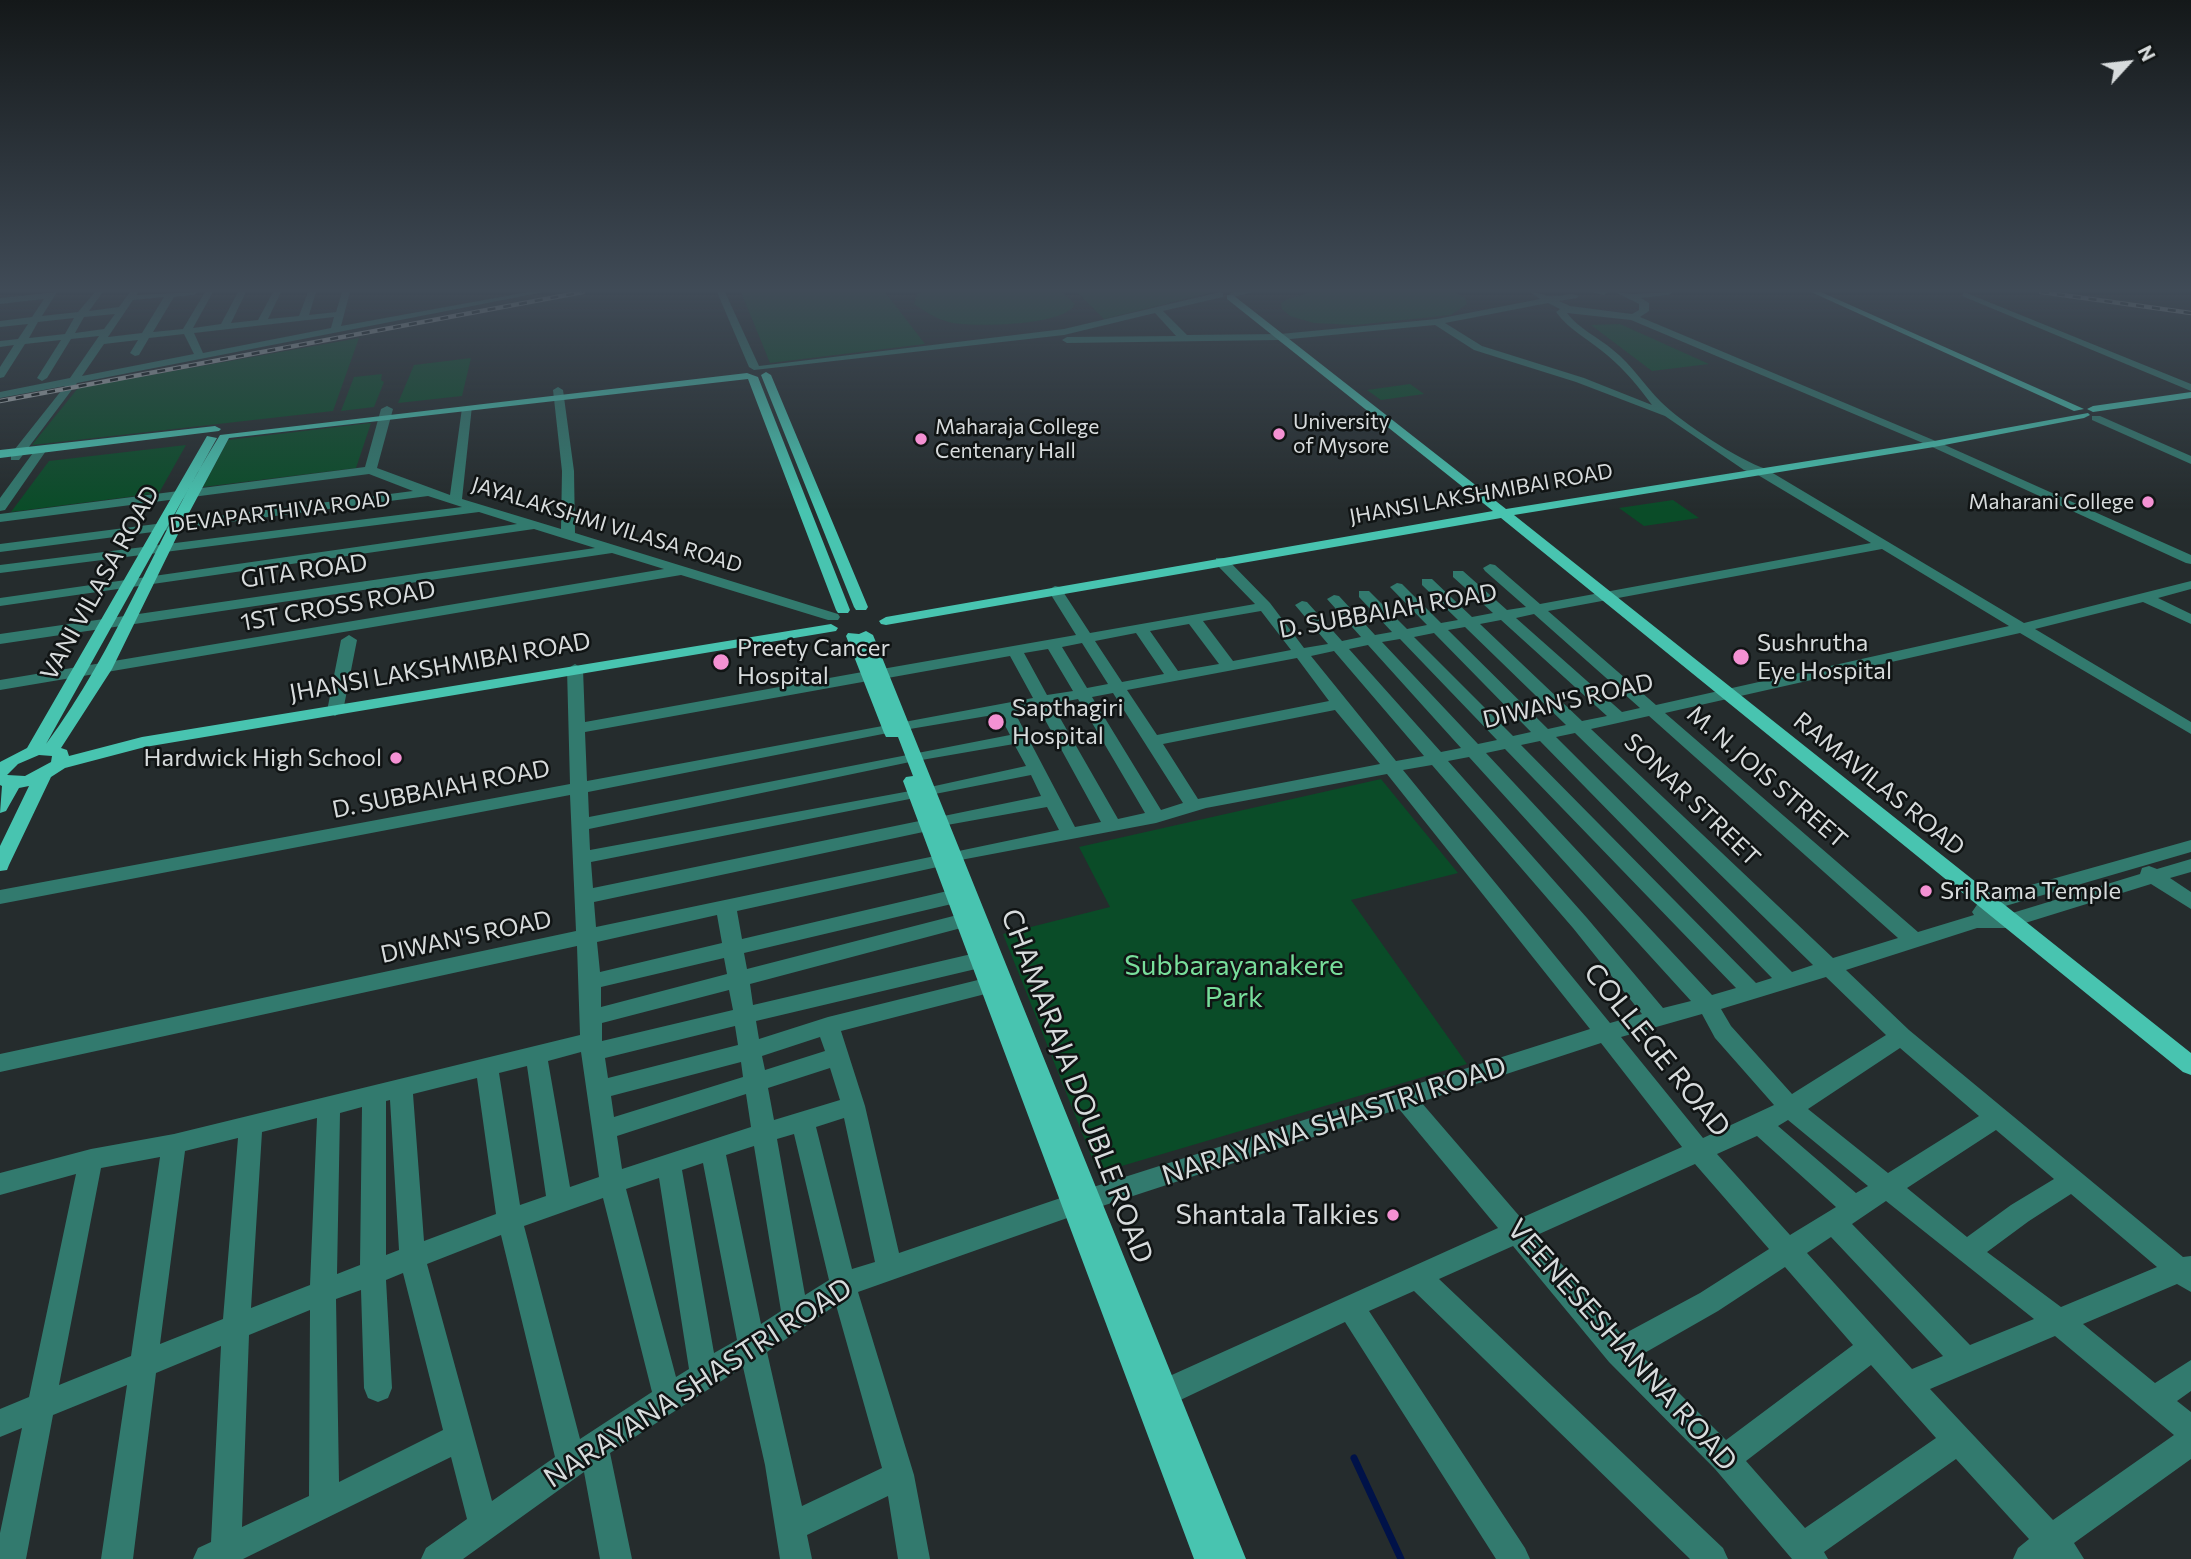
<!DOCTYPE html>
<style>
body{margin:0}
#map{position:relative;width:2191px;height:1559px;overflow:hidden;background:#252c2d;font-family:Commissioner,sans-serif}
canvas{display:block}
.north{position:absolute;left:2093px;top:28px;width:70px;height:70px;-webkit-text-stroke:5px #101414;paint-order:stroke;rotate:63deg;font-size:19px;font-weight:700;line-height:28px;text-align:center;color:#d7dbdc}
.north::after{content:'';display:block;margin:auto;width:24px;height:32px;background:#d7dbdc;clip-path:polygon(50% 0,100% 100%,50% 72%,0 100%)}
</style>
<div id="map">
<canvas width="2191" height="1559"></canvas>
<div class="north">N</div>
</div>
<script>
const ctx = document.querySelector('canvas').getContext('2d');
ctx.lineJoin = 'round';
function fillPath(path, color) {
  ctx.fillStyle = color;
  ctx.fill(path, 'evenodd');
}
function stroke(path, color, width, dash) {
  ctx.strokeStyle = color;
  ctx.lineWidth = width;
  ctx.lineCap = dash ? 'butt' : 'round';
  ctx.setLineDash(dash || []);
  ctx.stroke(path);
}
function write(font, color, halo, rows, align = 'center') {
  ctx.font = font + ' Commissioner,sans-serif';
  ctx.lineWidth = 5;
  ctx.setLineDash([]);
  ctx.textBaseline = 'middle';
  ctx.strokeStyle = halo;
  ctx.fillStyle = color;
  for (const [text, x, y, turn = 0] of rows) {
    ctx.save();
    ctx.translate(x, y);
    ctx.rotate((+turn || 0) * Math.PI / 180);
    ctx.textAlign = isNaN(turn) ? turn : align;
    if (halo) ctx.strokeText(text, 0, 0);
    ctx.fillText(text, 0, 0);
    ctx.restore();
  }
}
fillPath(new Path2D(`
 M741,292h144l40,52 -155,19z
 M922,292h140l13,12c-10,22 -99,23 -122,19 -15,-3 -26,-10 -39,-19l3,-10z
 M1077,292h132l1,1 -106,26z
 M1312,292h143l10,6 2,6 -16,11 -96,10 -41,-2 -24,-7 -8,-7 -1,-6 4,-3z
 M1620,324l89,40 -57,7 -61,-46z
 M359,338l-26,73 -301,34 46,-57z
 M471,358l-9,38 -64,7 16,-38z
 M382,374l-1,6 3,2 -10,25 -33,4 13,-34z
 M1410,384l14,10 -43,6 -14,-10z
 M371,423l-15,45 -153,19 25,-47z
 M186,445l-27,48 -148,19 38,-51z
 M1673,500l26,18 -55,8 -25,-18z
 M1381,779l77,94 -107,27 116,164 -369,109 -95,-239 107,-27 -31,-60z`), '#0a4c28');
stroke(new Path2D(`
 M1354,1458l47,101`), '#001248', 7);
fillPath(new Path2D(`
 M57,292l-15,24 36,-4 17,-20h8l-14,19 30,-4 11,-15h8l-1,3 61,-3 -4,3 -20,2 -21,35 30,-3 22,-37h8l-20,36 28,-4 17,-32h8l-15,31 27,-3 15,-28h8l-13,27 31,-3 9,-24h8l-7,23 27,-3 6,-20h8l-9,34 187,-34h16l-467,91 -58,77h-8v-6l54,-68 -65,12v-6l70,-14 29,-42 -28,3 -24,39 -5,3 -5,-3 24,-38 -36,4 -21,33 -4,1v-11l14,-22 -14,2v-6l18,-2 10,-15 -28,3v-6l32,-4 12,-18 -44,5v-6zM164,297l-22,36 -34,4 25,-37zM115,314l-11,15 -29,4 9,-16zM334,317l-3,11 -128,25 -9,-20zM74,318l-9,16 -36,4 9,-16zM184,334l10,20 -112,22 22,-32 34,-4 -8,13 5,3 4,-1 10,-17z
 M717,292h8l34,74 305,-37 156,-37 3,1v4l-60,14 24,24 93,-1 157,-15 103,-20 -10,-7c9,0 16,5 24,4 10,0 16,-4 25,0l-2,2 -18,3 11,5 62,8 7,-4v-6l-24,-12 17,2 41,-2 -4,3 -28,3 8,5v8l-9,6 298,125 253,113v9l-5,-1 -256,-117 -299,-126 -64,-7c12,16 31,24 46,37 19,15 31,35 48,52 21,21 78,58 105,67l258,154 167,-42v8l-33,9 33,16v10l-48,-22 -108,27 156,93v12l-171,-101 -355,80 253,219 56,-17 -2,-3 9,-13 210,-59v12l-196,57 -4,5h18l131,-40 2,-6 7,-2 8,3 34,-10v13l-21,6 21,14v17l-40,-25 -142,44h-32l-131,42 63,60 274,227 8,-1v36l-14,-8 -94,40 72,59 36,-23v31l-14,10 14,11v47l-117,84 10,16h-71l5,-11 11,-9 -73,-80 -132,93 4,7h-36l-77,-90 -106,-107 -96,-116 -74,33 284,269 5,11h-38l-276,-268 -45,20 156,237 5,11h-34l-151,-237 -171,81 -10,4 -10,-4 -4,-10 4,-10 344,-155 -99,-119 -312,102 -229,81 56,183 16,84h-32l-10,-63 -81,39 5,24h-32l-15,-94 -22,-98 -133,86 22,106h-32l-16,-87 -121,87h-42l5,-11 41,-29 -16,-62 -208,102h-50l5,-11 13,-6 10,-196 -65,27 -23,186h-32l26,-174 -74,30 -27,144h-26v-26l22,-105 -22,9v-28l29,-12 47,-223 -76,21v-22l91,-24 83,-15 406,-99 -3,-89 -577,126v-18l576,-123 -6,-136 -570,109v-14l570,-106 -3,-115 8,-5 8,5 2,53 283,-51 6,3 8,-5 194,-34 -28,-45 7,-4 5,1 30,46 165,-29 -39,-40v-6h10l44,45 34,45 24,-4 -33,-39 7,-4 5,1 35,39 19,-4 -34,-38 7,-4 5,1 36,39 17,-3 -33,-35v-6h10l38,38 20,-4 -37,-38 7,-4 5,1 39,39 17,-3 -36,-35v-6h10l40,38 21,-4 -40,-36v-6h10l44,39 19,-3 -41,-36 -2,-3 7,-4 5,1 45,39 331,-61 -113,-68 -14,-5 -79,-54 -89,-34 -102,-32 -39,-25 -155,15 -213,3 -5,-3 5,-3 109,-1 -21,-23 -91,22 -310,35 -5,-3zM1548,303l12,6 -4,3c14,19 34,28 51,43 18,15 31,31 45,50l-68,-27 -102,-32 -37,-23zM1882,549l127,77 -353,79 -108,-94zM1261,611l30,39 -58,11 -30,-40zM1534,614l106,94 -18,4 -106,-94zM1501,620l106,96 -25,5 -102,-97zM1189,624l30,40 -41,7 -28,-40zM1465,627l101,98 -18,4 -100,-99zM1136,633l28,41 -42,8 -27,-41zM1434,633l97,99 -18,4 -99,-99zM1400,639l97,101 -19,4 -96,-102zM1082,643l26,41 -21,4 -25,-41zM1368,645l93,103 -20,4 -92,-103zM1048,649l25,42 -26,4 -23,-42zM1334,651l90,105 -28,5 -85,-105zM1010,656l23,42 -446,83 -2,-49 283,-51 8,-5 6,3zM1297,658l32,43 -172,34 -30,-45zM1113,693l70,110 -22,7 -69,-113zM1078,699l67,114 -27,6 -66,-115zM1038,707l63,115 -26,5 -61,-116zM1335,710l45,54 -182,35 -35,-55zM999,714l11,21 -421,82 -1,-25 310,-61zM1649,716l249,222 -65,20 -242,-229zM1575,733l238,232 -21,7 -236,-235zM1540,741l232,237 -16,5 -235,-238zM1014,744l12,22 -105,23 -331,61 -1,-21 321,-67zM1505,749l231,239 -24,7 -226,-242zM1469,757l222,244 -28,7 -76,-90 -139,-157zM1432,765l141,163 69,86 -32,9 -207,-253zM1387,774l203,255 -503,160 -188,64 -34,-147 -24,-75 156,-40 4,-6 -4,-6 -7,-2 -162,40 -69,22 -3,-18 224,-53 7,-3 3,-5 -3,-5 -7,-3 -227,53 -3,-21 215,-57 7,-2 3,-5 -3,-5 -7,-2 -218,56 -3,-16 212,-50 7,-2 3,-5 -3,-5 -7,-2 -214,50 -5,-28 205,-45 8,-4 206,-39 50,-15zM1031,775l10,21 -448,92 -2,-26zM1047,807l12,23 -463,97 -2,-25 334,-71 8,-4zM717,915l5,28 -122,29 -3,-30zM724,958l3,16 -126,33v-20zM1826,977l60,58 -94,59 -61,-68 -10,-17zM729,990l4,20 -131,31v-18zM1702,1014l13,24 59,67 -71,33 -82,-101zM735,1026l3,19 -130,33 -3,-20zM820,1037l5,14 -60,19 -3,-14zM1601,1043l81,104 -161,71 -100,-116zM1900,1048l79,68 -91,57 -80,-64zM581,1052l18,125 -29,10 -22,-126zM741,1062l2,15 -129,40 -3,-21zM527,1066l19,130 -26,9 -21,-132zM830,1068l10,32 -66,20 -6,-32zM477,1078l19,136 -72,27 -11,-147zM746,1094l5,33 -129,42 -5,-33zM390,1100l9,150 -13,5v-154zM362,1107l-2,158 -23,9 3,-161zM317,1118l-7,167 -59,23 11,-176zM844,1118l31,144 -23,7 -36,-142zM1788,1120l80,66 -12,7 -78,-67zM1996,1130l58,49 -43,26 -44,32 -60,-49zM794,1134l35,146 -24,15 -28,-156zM1757,1136l79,71 -46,28 -73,-81zM238,1138l-15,181 -63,25 25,-193zM754,1146l27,165 -20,13 -35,-169zM160,1157l-29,199 -72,29 42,-217zM703,1163l34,177 -23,13 -32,-183zM1695,1164l74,85 -69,44 -78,42 -85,-100zM659,1178l30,191 -13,8 -50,-188zM2071,1194l86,73 -96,40 -74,-55 42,-31zM603,1198l49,194 -72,47 -56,-213zM1886,1201l148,118 -64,26 -118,-121zM501,1235l54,222 -63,44 -65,-237zM1831,1237l112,119 -31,13 -105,-116zM1785,1267l68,78 -127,95 -85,-85 77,-44zM403,1273l40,157 -104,52 -3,-183 25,-9 3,98 4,10 10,4 10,-4 4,-10 -6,-108zM836,1305l46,163 -80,38 -35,-154zM310,1310l-1,186 -67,31 7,-192zM2055,1336l119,99 -121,85 -123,-131zM1871,1365l65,73 -131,90 -59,-67z
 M1233,292h20l-19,5 -5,-3z
 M1591,292h17l-4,3z
 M1964,292l227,92v7l-229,-95z
 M558,387l5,3 11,81 1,62 263,81 2,3 -2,3h-10l-147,-45 -681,115v-10l664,-111 -52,-16 -612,91v-10l595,-86 -61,-19 -534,77v-8l517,-74 -38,-12 -479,61v-8l462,-58 -34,-11 -428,56v-8l413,-53 -44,-17 -369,48v-8l365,-47 16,-58 6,-3 6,3 -16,59 73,27 12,-87 10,-2 -10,93 99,30 1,-58 -9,-81z
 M2092,416h8l91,40v8l-99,-44z
 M38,446l10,2 -43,62 -5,1v-13z
 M349,635l8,5 -14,71 -8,5 -8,-5 14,-71z`), '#327a6e');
fillPath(new Path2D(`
 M1811,292h10l263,117 -10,2z
 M1227,295h6l273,214 428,-68 154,-28 2,2 -6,3 -150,29 -420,68 677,538v22l-8,-3 -682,-554 -615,107 -5,-1 -2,-3 7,-4 607,-106 -266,-212z
 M766,372l5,3 97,232 -2,3h-10l-2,-3 -93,-232z
 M747,373l11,4 92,233 -2,3h-10l-2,-3 -88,-231 -519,59 -47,88 -70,143 -51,79 6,2 2,6 73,-19 689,-113 7,4 -2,3 -691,116 -80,21 -14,9 -42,88 -2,5 -7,1v-25l29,-60 -10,2 -13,23 -6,2 2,-27 -2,-1v-23l27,-14 180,-312 10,2 -171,306c71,-95 111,-209 174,-309zM39,755l13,1 -1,6 -26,14 -18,-1 11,-11z
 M2191,392v6l-98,14 -6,-3 6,-3z
 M215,426l6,3 -2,2 -219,27v-8z
 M866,631l7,4 373,924h-52l-291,-778 3,-4 7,-1 -15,-39h-12l-2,-4 -38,-97 2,-3 11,1z`), '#48c4b0');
const rail = new Path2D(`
 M2041,292l150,21
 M0,401l583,-109`);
stroke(rail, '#aaafb0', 4.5);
stroke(rail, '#101414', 2.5, [8]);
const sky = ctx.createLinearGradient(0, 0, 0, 510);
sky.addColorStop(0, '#141819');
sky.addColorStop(0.57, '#404b57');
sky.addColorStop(1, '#404b5700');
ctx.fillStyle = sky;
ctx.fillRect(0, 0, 2191, 510);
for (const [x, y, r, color] of [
 [1279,434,7,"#f491d3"],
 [921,439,7,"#f491d3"],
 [2148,502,7,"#f491d3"],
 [1741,657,9,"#f491d3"],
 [721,662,9,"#f491d3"],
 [996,722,9,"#f491d3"],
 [396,758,7,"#f491d3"],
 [1926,891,7,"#f491d3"],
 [1393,1215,7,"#f491d3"]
]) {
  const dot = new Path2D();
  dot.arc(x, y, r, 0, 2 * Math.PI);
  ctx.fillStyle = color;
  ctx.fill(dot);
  stroke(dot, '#101414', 2.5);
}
write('21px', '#d7dbdc', '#101414', [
 ["University",1293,422],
 ["of Mysore",1293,446],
 ["Maharaja College",935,427],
 ["Centenary Hall",935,451],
 ["Maharani College",2134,502,"right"]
], 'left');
write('21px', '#d7dbdc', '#101414', [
 ["JHANSI LAKSHMIBAI ROAD",1481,494,-10],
 ["DEVAPARTHIVA ROAD",280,512,-7],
 ["JAYALAKSHMI VILASA ROAD",607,525,17]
]);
write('24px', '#d7dbdc', '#101414', [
 ["GITA ROAD",304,571,-8],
 ["VANI VILASA ROAD",100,583,-61],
 ["1ST CROSS ROAD",338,606,-10],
 ["D. SUBBAIAH ROAD",1388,611,-10],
 ["JHANSI LAKSHMIBAI ROAD",440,667,-10],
 ["DIWAN'S ROAD",1568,701,-13],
 ["M. N. JOIS STREET",1767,777,41],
 ["RAMAVILAS ROAD",1879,784,39],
 ["D. SUBBAIAH ROAD",441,789,-11],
 ["SONAR STREET",1692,800,44],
 ["DIWAN'S ROAD",466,937,-12]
]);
write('24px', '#d7dbdc', '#101414', [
 ["Sushrutha",1757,643],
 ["Eye Hospital",1757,671],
 ["Preety Cancer",737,648],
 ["Hospital",737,676],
 ["Sapthagiri",1012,708],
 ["Hospital",1012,736],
 ["Hardwick High School",382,758,"right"],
 ["Sri Rama Temple",1940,891]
], 'left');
write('28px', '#78de9b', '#101414', [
 ["Subbarayanakere",1234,966],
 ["Park",1234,998]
]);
write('28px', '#d7dbdc', '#101414', [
 ["COLLEGE ROAD",1657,1050,51],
 ["CHAMARAJA DOUBLE ROAD",1077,1086,69],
 ["NARAYANA SHASTRI ROAD",1334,1121,-18],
 ["VEENESESHANNA ROAD",1622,1345,48],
 ["NARAYANA SHASTRI ROAD",698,1383,-33]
]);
write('28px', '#d7dbdc', '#101414', [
 ["Shantala Talkies",1379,1215]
], 'right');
</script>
